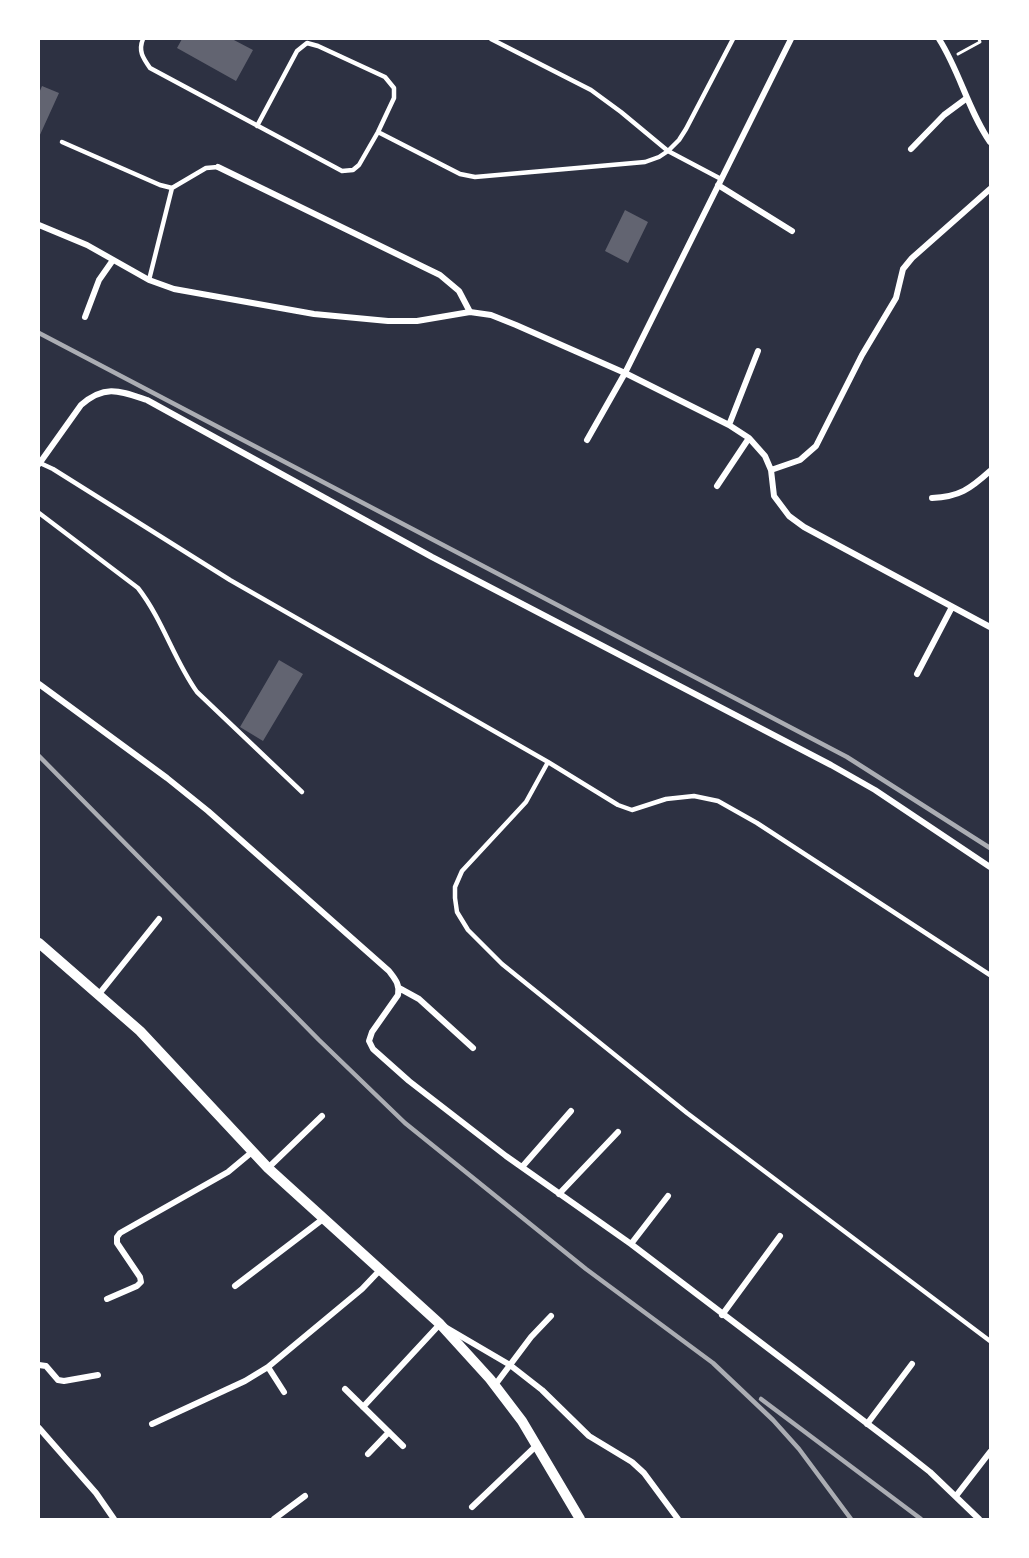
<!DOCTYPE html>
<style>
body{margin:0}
#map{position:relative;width:1029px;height:1558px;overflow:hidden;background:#2d3142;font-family:Barlow,sans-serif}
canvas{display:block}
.frame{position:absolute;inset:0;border:40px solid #fff;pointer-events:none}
</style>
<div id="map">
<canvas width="1029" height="1558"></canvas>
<div class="frame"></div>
</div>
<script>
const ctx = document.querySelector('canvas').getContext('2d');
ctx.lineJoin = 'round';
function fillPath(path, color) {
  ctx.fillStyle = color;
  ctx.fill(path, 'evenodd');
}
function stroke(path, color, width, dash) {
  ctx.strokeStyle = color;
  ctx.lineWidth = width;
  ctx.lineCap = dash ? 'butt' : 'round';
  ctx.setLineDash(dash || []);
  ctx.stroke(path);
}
fillPath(new Path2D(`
 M182,39h50l21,11 -17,31 -59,-33z
 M42,86l17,7 -20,44v-44z
 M625,210l23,12 -20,41 -23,-12z
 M279,660l24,14 -40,67 -23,-14z`), '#626471');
stroke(new Path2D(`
 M958,54l22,-12 -1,-3`), '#fff', 3);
stroke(new Path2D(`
 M143,39c-5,12 0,19 7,29l192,103 11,-1 6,-5 19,-33 16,-34v-10l-9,-11 -67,-31 -11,-3 -10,8 -40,75
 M491,39l100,51 30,22 47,39 11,-11 7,-11 47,-90
 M378,132l82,42 15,3 170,-15 14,-5 9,-6 53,28
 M62,142l98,43 12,3 34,-20 12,-1
 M149,280l23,-92
 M40,463l13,6 177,111 318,182 70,43 14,5 34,-11 28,-3 24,5 39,22 233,152
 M39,513l99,75c25,32 36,72 59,104l105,100
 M548,762l-22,40 -64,69 -7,16v11l2,14 11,18 34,34 185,149 303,228`), '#fff', 4.5);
stroke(new Path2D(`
 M939,39c21,33 29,71 51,103
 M911,149l33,-34 23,-17
 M218,167l222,108 19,16 11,21
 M718,185l74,46
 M39,225l48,20 62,35 25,9 140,25 74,7h29l53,-9 21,3 25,10 109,48 104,52 20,13 16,18 6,14 3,26 15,20 15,11 186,100
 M85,317l14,-37 14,-20
 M729,425l29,-74
 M587,440l38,-67 166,-334
 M39,464l42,-59c24,-21 39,-14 66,-5l285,157 399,208 44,25 115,77
 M771,470l29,-10 16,-14 46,-91 34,-57 7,-29 9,-11 78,-69
 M717,486l32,-48
 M932,498c27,-1 38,-9 58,-27
 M917,674l35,-67
 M39,684l128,94 41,33 181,160c6,8 11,13 9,24l-26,37 -3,9 4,8 36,32 97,75 125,88 271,206 28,22 49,47
 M399,988l20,11 54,49
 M99,994l60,-75
 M522,1167l49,-56
 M268,1168l54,-52
 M559,1194l59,-62
 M631,1244l37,-48
 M235,1286l88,-67
 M107,1299l30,-13 4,-4 -1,-5 -23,-34v-6l3,-4 108,-61 24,-20
 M722,1315l58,-79
 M39,1365l7,1 12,14 6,1 34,-6
 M268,1367l16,25
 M495,1385l36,-48 20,-21
 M345,1389l58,57
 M363,1407l77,-83 70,41 32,25 47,46 43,26 12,11 34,46
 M152,1424l93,-43 23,-14 94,-78 19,-20
 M867,1424l45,-60
 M39,1428l57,65 18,26
 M368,1454l21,-22
 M956,1496l34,-44
 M472,1507l65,-62
 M274,1519l31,-23`), '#fff', 6);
stroke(new Path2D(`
 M39,943l101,88 128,137 172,156 50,55 32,42 58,98`), '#fff', 10);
stroke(new Path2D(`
 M39,333l808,424 143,91
 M39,756l280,284 86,83 181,146 127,94 60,57 26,29 52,70
 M761,1399l160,120`), '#abadb3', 4.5);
</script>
